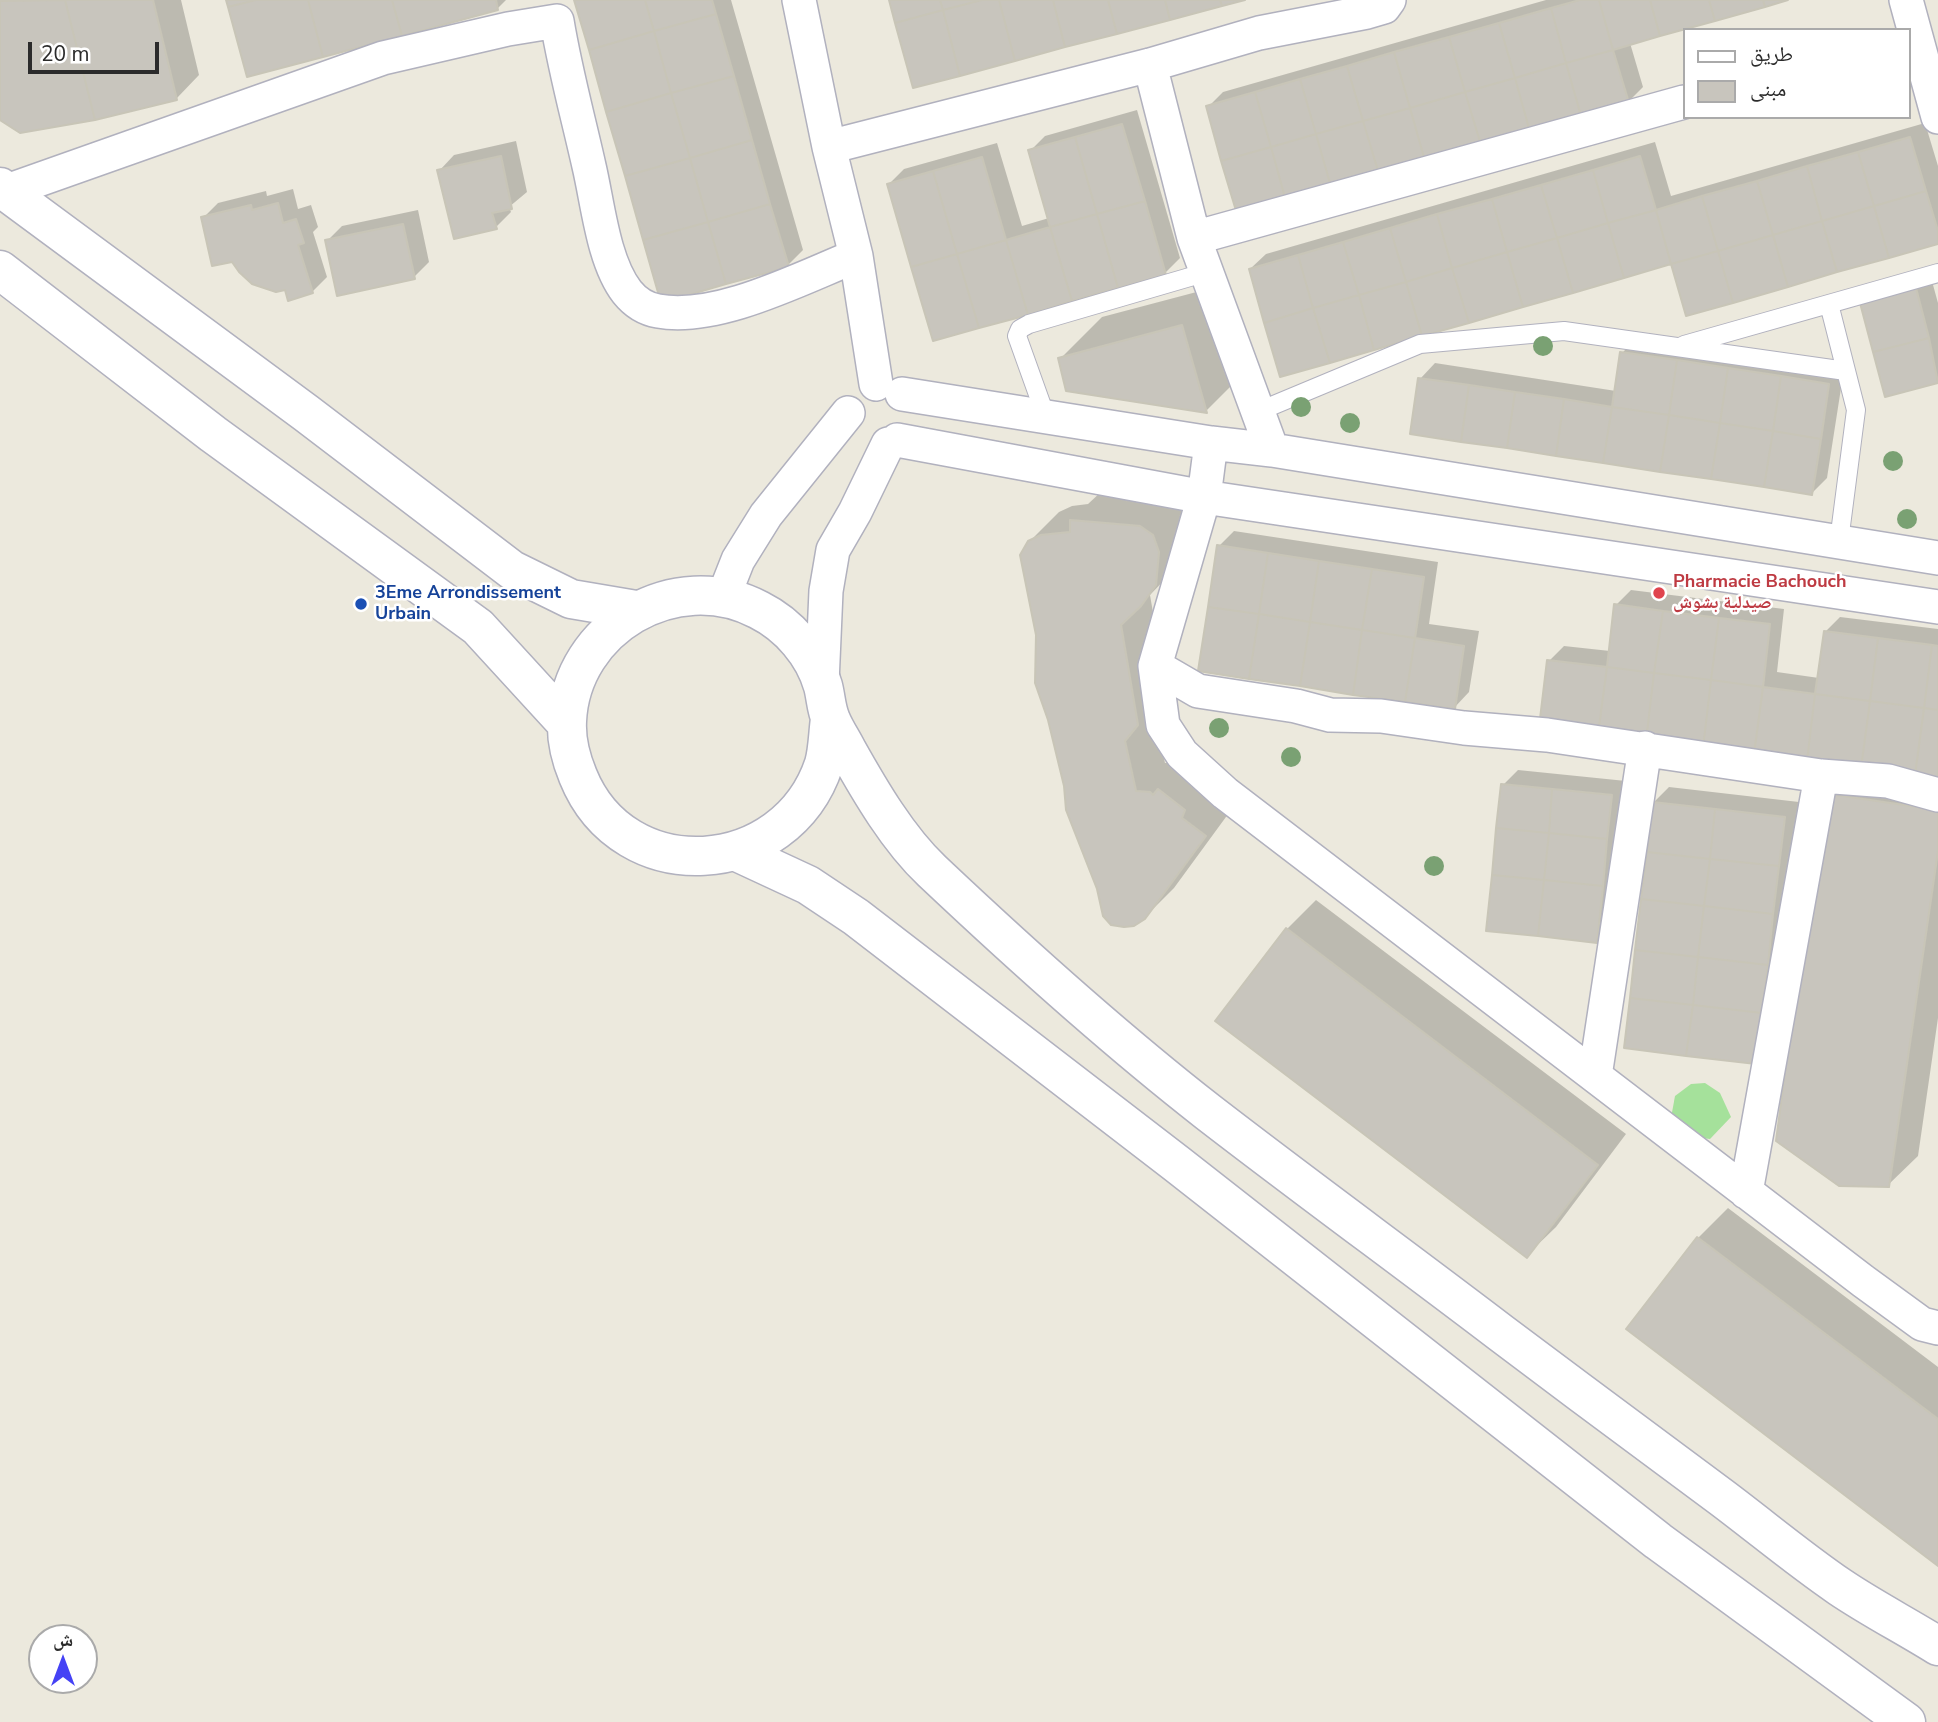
<!DOCTYPE html>
<meta charset="utf-8">
<style>
body{margin:0}
#map{position:relative;width:1938px;height:1722px;overflow:hidden;background:#ece9dd;font-family:"Nunito Sans","Noto Naskh Arabic",sans-serif}
canvas{display:block}
.legend{position:absolute;left:1683px;top:28px;width:228px;height:91px;box-sizing:border-box;background:#fff;border:2px solid #aaa;margin:0;padding:9px 12px;list-style:none;font-size:21px;color:#2b2b2b}
.legend li{display:flex;align-items:center;gap:14px;height:35px}
.legend b{width:35px;border:2px solid #aaa}
.north{position:absolute;left:28px;top:1624px;width:70px;height:70px;box-sizing:border-box;background:#fff;border:2px solid #aaa;border-radius:50%;rotate:0deg;font-size:19px;font-weight:700;line-height:28px;text-align:center;color:#2b2b2b}
.north::after{content:'';display:block;margin:auto;width:24px;height:32px;background:#4542f5;clip-path:polygon(50% 0,100% 100%,50% 72%,0 100%)}
.scale{position:absolute;left:28px;top:42px;width:131px;height:32px;box-sizing:border-box;border:4px solid #2b2b2b;border-top:0;padding-left:9px;font-size:21px;line-height:24px;white-space:nowrap;color:#2b2b2b;-webkit-text-stroke:5px #fff;paint-order:stroke}
</style>
<div id="map">
<canvas width="1938" height="1722"></canvas>
<ul class="legend">
<li><b style="height:9px;background:#fff"></b>طريق</li>
<li><b style="height:19px;background:#c8c5bd"></b>مبنى</li>
</ul>
<div class="north">ش</div>
<div class="scale">20 m</div>
</div>
<script>
const ctx = document.querySelector('canvas').getContext('2d');
ctx.lineJoin = 'round';
function fillPath(path, color) {
  ctx.fillStyle = color;
  ctx.fill(path, 'evenodd');
}
function stroke(path, color, width, dash) {
  ctx.strokeStyle = color;
  ctx.lineWidth = width;
  ctx.lineCap = dash ? 'butt' : 'round';
  ctx.setLineDash(dash || []);
  ctx.stroke(path);
}
function write(font, color, halo, rows, align = 'center') {
  ctx.font = font + ' "Nunito Sans","Noto Naskh Arabic",sans-serif';
  ctx.lineWidth = 5;
  ctx.setLineDash([]);
  ctx.textBaseline = 'middle';
  ctx.strokeStyle = halo;
  ctx.fillStyle = color;
  for (const [text, x, y, turn = 0] of rows) {
    ctx.save();
    ctx.translate(x, y);
    ctx.rotate((+turn || 0) * Math.PI / 180);
    ctx.textAlign = isNaN(turn) ? turn : align;
    if (halo) ctx.strokeText(text, 0, 0);
    ctx.fillText(text, 0, 0);
    ctx.restore();
  }
}
fillPath(new Path2D(`
 M1705,1083l15,10 11,24 -21,22 -24,-3 -15,-18 4,-22 16,-12z`), '#a5e19b');
fillPath(new Path2D(`
 M0,0h181l18,75 -22,23 -82,20h-95z
 M228,0h278l-8,8z
 M577,0h154l72,250 -15,15z
 M1546,0h237l-153,43 13,44 -15,15 -420,5 15,-15z
 M1137,110l43,148 -15,15 -231,66 -45,-155 15,-15 93,-26 25,83 27,-8 -19,-67 15,-15z
 M1925,123l13,43v76l-265,20 -423,7 16,-15 389,-112 16,54z
 M516,141l11,51 -18,15 2,5 -15,15 -57,-56 15,-16z
 M293,189l5,20 13,-4 7,22 -5,5 14,45 -15,15 -26,-4 -83,-70 15,-15 48,-12 1,5z
 M418,210l11,52 -15,15 -87,-36 15,-15z
 M1930,274l8,29v79l-51,13 -25,-92z
 M1223,285l24,85 -41,41 -139,-22 -7,-30 42,-42z
 M1637,338l207,31 -17,109 -15,15 -392,-114 15,-16 181,28 6,-38z
 M1102,491l81,14 4,17 -17,52 -20,21 17,99 -14,16 12,53h15l54,43 -60,82 -30,30 -45,-30 -34,-103 -27,-150 -9,-93 30,-30 13,-6 16,-2z
 M1234,531l204,31 -9,62 50,7 -10,61 -15,16 -235,-162z
 M1631,590l153,19 -7,63 42,6 6,-46 15,-15 98,12v389l-20,138 -30,29 -64,-391 -275,-133 15,-15 46,5 6,-46z
 M1518,770l108,11 -14,145 -16,15 -93,-156z
 M1669,787l130,15 -28,245 -117,-245z
 M1316,900l310,234 -70,93 -30,29 -239,-327z
 M1728,1208l210,159v197l-309,-235 69,-91z`), '#0003');
const building = new Path2D(`
 M65,0l30,120 -75,13 -20,-13v-119z
 M65,0h88l24,100 -82,20z
 M226,0h30l-28,7z
 M256,0h52l15,57 -76,20 -19,-70z
 M308,0h84l10,36 -79,21z
 M392,0h104l2,10 -96,26z
 M574,0h71l9,31 -65,19z
 M645,0h67l4,14 -62,17z
 M889,0h51l3,10 -48,13z
 M940,0h42l-39,10z
 M982,0h17l16,61 -55,15 -17,-66z
 M999,0h54l12,47 -50,14z
 M1053,0h55l9,34 -52,13z
 M1108,0h57l5,20 -53,14z
 M1165,0h55l2,6 -52,14z
 M1220,0h25l-23,6z
 M1580,0h19l14,50 -47,13 -15,-55z
 M1599,0h51l10,36 -47,14z
 M1650,0h59l6,21 -55,15z
 M1709,0h54l2,7 -50,14z
 M1763,0h25l-23,7z
 M1551,8l15,55 -51,15 -16,-55z
 M943,10l17,66 -47,12 -18,-65z
 M716,14l18,62 -63,17 -17,-62z
 M1499,23l16,55 -50,14 -16,-55z
 M654,31l17,62 -65,19 -17,-62z
 M1449,37l16,55 -55,16 -16,-56z
 M1613,50l16,53 -48,13 -15,-53z
 M1394,52l16,56 -47,13 -16,-55z
 M1566,63l15,53 -51,16 -15,-54z
 M1347,66l16,55 -47,13 -16,-55z
 M734,76l18,64 -62,18 -19,-65z
 M1515,78l15,54 -49,13 -16,-53z
 M1300,79l16,55 -45,13 -16,-55z
 M1255,92l16,55 -50,14 -15,-55z
 M1465,92l16,53 -56,16 -15,-53z
 M671,93l19,65 -65,18 -19,-64z
 M1410,108l15,53 -46,13 -16,-53z
 M1363,121l16,53 -48,13 -15,-53z
 M1122,124l23,77 -48,13 -22,-77z
 M1316,134l15,53 -45,14 -15,-54z
 M1075,137l22,77 -47,13 -22,-77z
 M1910,137l16,54 -52,15 -16,-54z
 M752,140l18,64 -62,18 -18,-64z
 M1271,147l15,54 -49,13 -16,-53z
 M1858,152l16,54 -52,15 -15,-55z
 M501,156l11,53 -20,4 5,16 -43,10 -17,-69z
 M1640,156l16,54 -48,13 -15,-53z
 M982,157l24,83 -49,14 -24,-83z
 M690,158l18,64 -65,18 -18,-64z
 M1807,166l15,55 -49,14 -16,-54z
 M1593,170l15,53 -51,15 -16,-53z
 M933,171l24,83 -46,13 -24,-83z
 M1757,181l16,54 -55,16 -16,-55z
 M1541,185l16,53 -50,14 -15,-53z
 M1926,191l12,40v13l-49,14 -15,-52z
 M1702,196l16,55 -47,13 -15,-54z
 M1492,199l15,53 -55,16 -15,-54z
 M1145,201l21,74 -48,13 -21,-74z
 M278,203l5,20 13,-4 8,24 -6,2 15,48 -25,8 -3,-11 -9,2 -24,-8 -13,-12 -7,-10 -20,4 -11,-49 50,-12 1,5z
 M770,204l19,63 -63,17 -18,-62z
 M1874,206l15,52 -52,14 -15,-51z
 M1656,210l15,54 -47,14 -16,-55z
 M1097,214l21,74 -46,13 -22,-74z
 M1437,214l15,54 -46,14 -16,-54z
 M1822,221l15,51 -49,15 -15,-52z
 M708,222l18,62 -65,19 -18,-63z
 M1608,223l16,55 -51,15 -16,-55z
 M403,224l12,55 -78,17 -12,-56z
 M1050,227l22,74 -44,14 -22,-75z
 M1390,228l16,54 -47,13 -16,-53z
 M1773,235l15,52 -55,16 -15,-52z
 M1557,238l16,55 -50,14 -16,-55z
 M1006,240l22,75 -49,13 -22,-74z
 M1343,242l16,53 -46,13 -15,-53z
 M1718,251l15,52 -47,13 -15,-52z
 M1507,252l16,55 -54,16 -17,-55z
 M957,254l22,74 -46,13 -22,-74z
 M1298,255l15,53 -49,15 -15,-54z
 M1452,268l17,55 -47,13 -16,-54z
 M1406,282l16,54 -48,14 -15,-55z
 M1916,288l13,50 -56,14 -13,-49z
 M1359,295l15,55 -44,13 -17,-55z
 M1313,308l17,55 -50,14 -16,-54z
 M1182,325l25,88 -141,-22 -8,-33z
 M1929,338l9,45 -53,14 -12,-45z
 M1620,352l57,8 -8,55 -57,-8z
 M1677,360l51,8 -8,55 -51,-8z
 M1728,368l53,8 -8,55 -53,-8z
 M1781,376l48,8 -8,55 -48,-8z
 M1418,378l51,7 -8,57 -51,-8z
 M1469,385l46,7 -8,56 -46,-6z
 M1515,392l49,7 -8,57 -49,-8z
 M1564,399l48,8 -9,56 -47,-7z
 M1612,407l57,8 -9,57 -57,-9z
 M1669,415l51,8 -9,56 -51,-7z
 M1720,423l53,8 -9,56 -53,-8z
 M1773,431l48,8 -9,56 -48,-8z
 M1070,520l70,6 13,9 6,17 -3,33 -15,21 -20,19 17,100 -13,16 11,50 14,1 3,3 5,-6 27,21 -3,8 24,18 -61,83 -11,7 -10,1 -13,-2 -8,-9 -6,-27 -31,-79 -2,-24 -16,-66 -13,-37 1,-48 -16,-80 8,-14 13,-6 29,-3z
 M1217,545l51,8 -9,61 -51,-7z
 M1268,553l51,8 -9,61 -51,-8z
 M1319,561l53,8 -10,61 -52,-8z
 M1372,569l52,8 -9,61 -53,-8z
 M1614,604l49,7 -9,62 -47,-6z
 M1208,607l51,7 -10,65 -51,-8z
 M1663,611l56,7 -8,62 -57,-7z
 M1259,614l51,8 -10,64 -51,-7z
 M1719,618l51,6 -7,63 -52,-7z
 M1310,622l52,8 -9,65 -53,-9z
 M1362,630l53,8 -10,64 -52,-7z
 M1824,631l54,7 -8,63 -55,-7z
 M1415,638l49,8 -9,63 -50,-7z
 M1878,638l54,7 -8,63 -54,-7z
 M1932,645l6,1v64l-14,-2z
 M1547,660l60,7 -9,67 -59,-7z
 M1607,667l47,6 -8,68 -48,-7z
 M1654,673l57,7 -8,68 -57,-7z
 M1711,680l52,7 -9,67 -51,-6z
 M1763,687l52,7 -8,67 -53,-7z
 M1815,694l55,7 -9,67 -54,-7z
 M1870,701l54,7 -9,67 -54,-7z
 M1924,708l14,2v68l-23,-3z
 M1501,784l51,5 -3,44 -53,-5z
 M1552,789l60,6 -5,44 -58,-6z
 M1822,793l116,17v41l-49,336 -50,-1 -63,-45z
 M1652,802l63,7 -5,50 -63,-7z
 M1715,809l70,8 -6,49 -69,-7z
 M1496,828l53,5 -5,47 -52,-5z
 M1549,833l58,6 -4,47 -59,-6z
 M1647,852l63,7 -6,47 -63,-7z
 M1710,859l69,7 -6,48 -69,-8z
 M1492,875l52,5 -6,56 -52,-5z
 M1544,880l59,6 -6,57 -59,-7z
 M1641,899l63,7 -6,51 -63,-7z
 M1704,906l69,8 -5,51 -70,-8z
 M1286,928l312,237 -71,93 -312,-237z
 M1635,950l63,7 -5,48 -63,-7z
 M1698,957l70,8 -6,48 -69,-8z
 M1630,998l63,7 -7,51 -62,-8z
 M1693,1005l69,8 -6,51 -70,-8z
 M1697,1237l241,182v147l-312,-237z`);
fillPath(building, '#c8c5bd');
stroke(building, '#c8c5b7', 2);
const service = new Path2D(`
 M1829,304l27,106 -17,131
 M1684,345l254,-72
 M1257,412l163,-68 144,-13 282,40
 M1046,417l-29,-81 3,-7 9,-5 178,-52`);
const minor = new Path2D(`
 M799,0l30,147 27,109 20,128
 M1906,0l32,117
 M1150,65l44,173 78,212
 M829,147l321,-82 109,-32 108,-21 17,-5 5,-7
 M7,191l376,-133 125,-29 49,-8c8,49 21,96 32,145 9,38 14,95 38,126 8,10 19,17 31,19 59,11 143,-33 198,-55
 M1194,238l490,-136
 M902,394l309,49 61,7 666,108
 M897,440l307,57 734,110
 M1211,443l-7,54 -49,169 8,59 19,29 43,39 638,488 59,43 16,4
 M723,598l15,-38 28,-45 82,-102
 M1155,666l43,25 98,15 34,9 51,1 83,12 83,7 274,41 67,5 50,14
 M822,683l4,-92 7,-41 22,-38 33,-68
 M1595,1076l50,-328
 M1746,1192l75,-416`);
const tertiary = new Path2D(`
 M0,187l306,226 206,157 59,29 65,11
 M0,270l213,164 265,193 88,96
 M830,719c-2,14 -2,31 -6,45 -38,115 -200,126 -246,12 -7,-17 -12,-36 -11,-55 4,-93 108,-155 192,-111 30,15 55,44 64,76 3,11 3,23 8,34 4,10 11,20 16,30 23,41 51,89 85,121 89,84 180,166 276,241 97,75 196,147 293,221 73,55 147,110 220,164 40,30 78,62 119,90 31,21 66,39 98,59
 M737,852l71,33 48,32 321,247 481,377 248,181`);
stroke(service, '#b1b1be', 20);
stroke(minor, '#b1b1be', 36);
stroke(tertiary, '#b1b1be', 41);
stroke(service, '#fff', 18);
stroke(minor, '#fff', 33);
stroke(tertiary, '#fff', 38);
ctx.fillStyle = '#7aa173';
for (const [x, y] of [
 [1543,346],
 [1301,407],
 [1350,423],
 [1893,461],
 [1907,519],
 [1219,728],
 [1291,757],
 [1434,866]
]) {
  ctx.beginPath();
  ctx.arc(x, y, 10, 0, 2 * Math.PI);
  ctx.fill();
}
for (const [x, y, r, color] of [
 [1659,593,7,"#e0444e"],
 [361,604,7,"#1a4fb4"]
]) {
  const dot = new Path2D();
  dot.arc(x, y, r, 0, 2 * Math.PI);
  ctx.fillStyle = color;
  ctx.fill(dot);
  stroke(dot, '#fff', 2.5);
}
write('bold 18px', '#be3a42', '#fff', [
 ["Pharmacie Bachouch",1673,583],
 ["صيدلية بشوش",1673,604]
], 'left');
write('bold 18px', '#164399', '#fff', [
 ["3Eme Arrondissement",375,594],
 ["Urbain",375,615]
], 'left');
</script>
